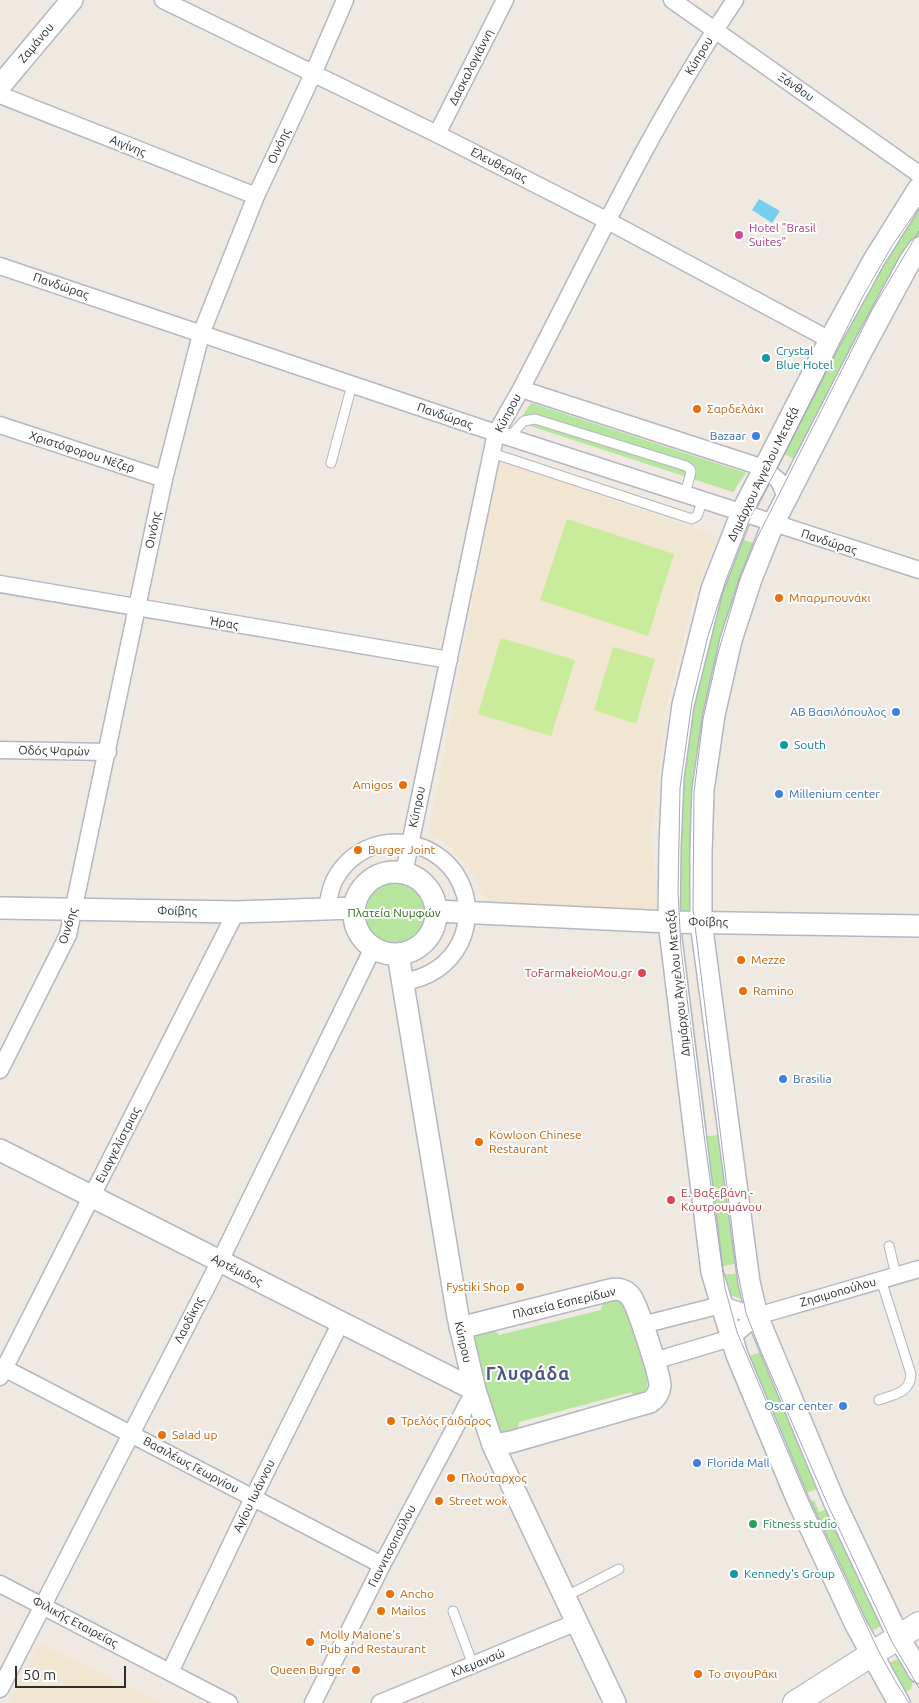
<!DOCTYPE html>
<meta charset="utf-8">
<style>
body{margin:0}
#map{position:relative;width:919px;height:1703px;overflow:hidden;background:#efe9e1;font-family:Ubuntu,sans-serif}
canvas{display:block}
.scale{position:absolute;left:15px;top:1666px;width:111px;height:22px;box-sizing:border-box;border:2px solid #2e2e2e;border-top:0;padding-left:6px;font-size:15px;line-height:18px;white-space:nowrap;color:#2e2e2e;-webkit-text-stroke:4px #fff;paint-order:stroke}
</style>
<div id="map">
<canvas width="919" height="1703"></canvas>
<div class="scale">50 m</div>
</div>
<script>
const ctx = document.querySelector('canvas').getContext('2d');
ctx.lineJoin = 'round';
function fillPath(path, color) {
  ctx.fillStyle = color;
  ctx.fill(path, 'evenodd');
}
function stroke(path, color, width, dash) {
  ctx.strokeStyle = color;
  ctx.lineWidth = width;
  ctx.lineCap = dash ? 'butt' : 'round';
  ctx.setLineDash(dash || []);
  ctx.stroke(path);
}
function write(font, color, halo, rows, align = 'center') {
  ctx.font = font + ' Ubuntu,sans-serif';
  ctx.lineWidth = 4;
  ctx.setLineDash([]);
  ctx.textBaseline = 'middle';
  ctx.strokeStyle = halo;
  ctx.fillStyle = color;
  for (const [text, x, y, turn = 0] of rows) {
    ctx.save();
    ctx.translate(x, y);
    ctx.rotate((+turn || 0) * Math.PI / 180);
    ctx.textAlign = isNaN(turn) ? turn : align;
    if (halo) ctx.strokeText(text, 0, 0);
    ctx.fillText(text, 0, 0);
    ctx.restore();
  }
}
fillPath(new Path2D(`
 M500,460l216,76 -22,59 -28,115 -15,132 8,67 -172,-6 -17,-36 -22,-22 -19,-12z
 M39,1643l121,60h-151z`), '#f0e6d1');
fillPath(new Path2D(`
 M919,202v35l-22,34 -97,191 -18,-9 62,-126z
 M531,403l215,70 -13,19 -215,-70z
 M738,538l21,7 -24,63 -38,306 -22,-1v-50l14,-162z
 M362 913a33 33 0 1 1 66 0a33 33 0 1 1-66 0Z
 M680,956h5l22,174 -5,1z
 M724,1134l16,129 -22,4 -16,-130z
 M742,1273l6,29 -25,-10 -3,-17z
 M604,1297l17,4 7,10 19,68c1,11 -3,16 -13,21l-2,-8 -113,30 -2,12 -19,-1 -27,-90c5,-9 11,-11 20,-16l8,8 102,-25z
 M766,1350l62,149 -6,3 -5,-13 -14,5 -58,-136z
 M814,1500l5,12 12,-4 56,115 -20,10 -61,-129z
 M896,1660h4l14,17 -3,12 -10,5 -12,-29 3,-4z`), '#b6e59e');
fillPath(new Path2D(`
 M567,519l107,35 -26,82 -108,-36z
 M501,638l74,22 -24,76 -73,-22z
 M613,647l42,12 -19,65 -42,-14z`), '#c9ec9a');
fillPath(new Path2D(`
 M759,199l21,12 -8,12 -20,-13z`), '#75cff0');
const service = new Path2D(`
 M509,437l15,-16 11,-2 151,47 4,3 1,3 -6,22
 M492,453l200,66 5,-3 6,-16
 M331,463l21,-78
 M889,1246l7,29
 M879,1400c16,-6 31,-7 32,-26l-30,-94
 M565,1597l54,-28
 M453,1611l20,54`);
const minor = new Path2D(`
 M163,0l274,134 171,87 222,119
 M672,0l247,174
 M0,95l256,101
 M437,134l68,-134
 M0,266l496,167 423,137
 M521,389l243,79 15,13 7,16
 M0,425l164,54
 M0,584l449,76
 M0,750l108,2
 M404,873l92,-440 25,-44c68,-130 132,-268 214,-389
 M327,908c2,-10 3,-20 8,-29 31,-56 113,-45 130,16 4,16 2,33 -5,48 -12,23 -32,35 -57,39
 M0,1070l68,-135 96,-456 37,-145 55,-138 57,-122 32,-74
 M642,1325l79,-20 36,11
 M654,1361l77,-23 26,-22 162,-47
 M0,1366l382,199
 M0,1377l236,-465
 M0,1584l229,119
 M170,1672l83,-174 88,-176
 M0,1689l220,-428 153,-313
 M313,1703l69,-138 93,-175
 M380,1703l197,-81`);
const tertiary = new Path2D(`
 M0,86l72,-86
 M919,248l-9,13 -48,89 -89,174 -22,55 -20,61 -17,75 -11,75 -2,63v69l48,360 8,34 77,185 65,137 20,34
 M354 913a41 41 0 1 1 82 0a41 41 0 1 1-82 0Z
 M0,908l236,4 118,-4
 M436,911l233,11 250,4
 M398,954l60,363 17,73 18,55 122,258
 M0,1150l475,240
 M460,1328l150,-38c8,-2 16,0 21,7 7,10 29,78 29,89 -1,7 -4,12 -10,16l-139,40 -18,3
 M899,1703l-43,-78 -58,-124 -61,-146 -25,-83 -43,-350 1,-77 3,-68 10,-72 29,-116 30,-77 88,-172 44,-80 45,-72`);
const secondary = new Path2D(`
 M795,1703l124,-79`);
stroke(service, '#b4b7c1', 11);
stroke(minor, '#b4b7c1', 19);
stroke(tertiary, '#b4b7c1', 24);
stroke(secondary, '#b4b7c1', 26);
stroke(service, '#fff', 9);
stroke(minor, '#fff', 16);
stroke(tertiary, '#fff', 21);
stroke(secondary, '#fff', 24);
stroke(new Path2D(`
 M919,231l-47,79 -116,230 -16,39 -8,27 -14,47 -15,66 -9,73 -1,117 44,360 9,44 13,34 68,156 65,139 27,46
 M909,1703l-15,-24 -16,-29 -71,-153 -70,-165 -12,-44 -21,-153 -23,-186 -3,-57 2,-104 12,-86 16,-66 18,-56 25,-64 30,-55 81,-163 30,-52 27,-39`), '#a3a6b8', 1);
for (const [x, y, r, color] of [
 [739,235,5,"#d1479c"],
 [766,358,5,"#0f9aa8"],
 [697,409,5,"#e8710a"],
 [756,436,5,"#3f7fe0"],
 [779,598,5,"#e8710a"],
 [896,712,5,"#3f7fe0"],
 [784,745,5,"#0f9aa8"],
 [403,785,5,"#e8710a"],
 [779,794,5,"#3f7fe0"],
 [358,850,5,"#e8710a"],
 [741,960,5,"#e8710a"],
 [642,973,5,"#e0444e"],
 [743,991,5,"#e8710a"],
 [783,1079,5,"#3f7fe0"],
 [479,1142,5,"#e8710a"],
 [671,1200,5,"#e0444e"],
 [520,1287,5,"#e8710a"],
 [843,1406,5,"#3f7fe0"],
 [391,1421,5,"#e8710a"],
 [162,1435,5,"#e8710a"],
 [697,1463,5,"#3f7fe0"],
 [451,1478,5,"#e8710a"],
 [439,1501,5,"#e8710a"],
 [753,1524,5,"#2e9e5b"],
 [734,1574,5,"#0f9aa8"],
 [390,1594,5,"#e8710a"],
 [381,1611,5,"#e8710a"],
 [310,1642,5,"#e8710a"],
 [356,1670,5,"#e8710a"],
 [698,1674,5,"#e8710a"]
]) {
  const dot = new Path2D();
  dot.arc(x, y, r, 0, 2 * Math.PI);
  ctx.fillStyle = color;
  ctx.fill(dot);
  stroke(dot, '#fff', 2);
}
write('12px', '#2e2e2e', '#fff', [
 ["Ζαμάνου",36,43,-50],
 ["Κύπρου",699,56,-59],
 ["Δασκαλογιάννη",471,67,-63],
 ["Ξάνθου",796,87,35],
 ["Αιγίνης",128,146,22],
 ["Οινόης",279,146,-65],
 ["Ελευθερίας",499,165,27],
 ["Πανδώρας",61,286,19],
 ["Κύπρου",508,413,-62],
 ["Πανδώρας",445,416,19],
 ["Χριστόφορου Νέζερ",82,452,18],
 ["Δημάρχου Άγγελου Μεταξά",763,474,-64],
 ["Οινόης",153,530,-78],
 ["Πανδώρας",829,542,18],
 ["Ήρας",224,623,10],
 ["Οδóς Ψαρών",54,751,1],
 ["Κύπρου",417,807,-78],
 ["Φοίβης",177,911,1],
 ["Φοίβης",708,922,1],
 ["Οινόης",68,926,-73],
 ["Δημάρχου Άγγελου Μεταξά",678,983,-96],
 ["Ευαγγελίστριας",118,1145,-63],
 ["Αρτέμιδος",237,1270,27],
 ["Ζησιμοπούλου",838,1292,-16],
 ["Πλατεία Εσπερίδων",564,1303,-13],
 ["Λαοδίκης",189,1320,-63],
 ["Κύπρου",463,1342,77],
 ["Βασιλέως Γεωργίου",191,1465,28],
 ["Αγίου Ιωάννου",254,1496,-64],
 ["Γιαννιτσοπούλου",392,1546,-63],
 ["Φιλικής Εταιρείας",75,1622,28],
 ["Κλεμανσώ",478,1663,-22]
]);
write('12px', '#b23c85', '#fff', [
 ["Hotel \"Brasil",749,228],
 ["Suites\"",749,242]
], 'left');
write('12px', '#0d838f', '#fff', [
 ["Crystal",776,351],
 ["Blue Hotel",776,365],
 ["South",794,745],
 ["Kennedy's Group",744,1574]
], 'left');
write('12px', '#c56008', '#fff', [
 ["Σαρδελάκι",707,409],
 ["Μπαρμπουνάκι",789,598],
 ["Amigos",393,785,"right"],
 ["Burger Joint",368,850],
 ["Mezze",751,960],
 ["Ramino",753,991],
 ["Kowloon Chinese",489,1135],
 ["Restaurant",489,1149],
 ["Fystiki Shop",510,1287,"right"],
 ["Τρελός Γάιδαρος",401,1421],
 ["Salad up",172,1435],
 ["Πλούταρχος",461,1478],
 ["Street wok",449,1501],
 ["Ancho",400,1594],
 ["Mailos",391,1611],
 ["Molly Malone's",320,1635],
 ["Pub and Restaurant",320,1649],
 ["Queen Burger",346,1670,"right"],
 ["Το σιγουΡάκι",708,1674]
], 'left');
write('12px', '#366cbe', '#fff', [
 ["Bazaar",746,436],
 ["ΑΒ Βασιλόπουλος",886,712],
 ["Millenium center",789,794,"left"],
 ["Brasilia",793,1079,"left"],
 ["Oscar center",833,1406],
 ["Florida Mall",707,1463,"left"]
], 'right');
write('12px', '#2c6e1b', '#fff', [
 ["Πλατεία Νυμφών",394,913]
]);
write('12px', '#be3a42', '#fff', [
 ["ToFarmakeioMou.gr",632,973],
 ["Ε. Βαξεβάνη -",681,1193,"left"],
 ["Κουτρουμάνου",681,1207,"left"]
], 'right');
write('12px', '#27864d', '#fff', [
 ["Fitness studio",763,1524]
], 'left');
ctx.letterSpacing = '1px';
write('bold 18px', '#4d5680', '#fff', [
 ["Γλυφάδα",528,1374]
]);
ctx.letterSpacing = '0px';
</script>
